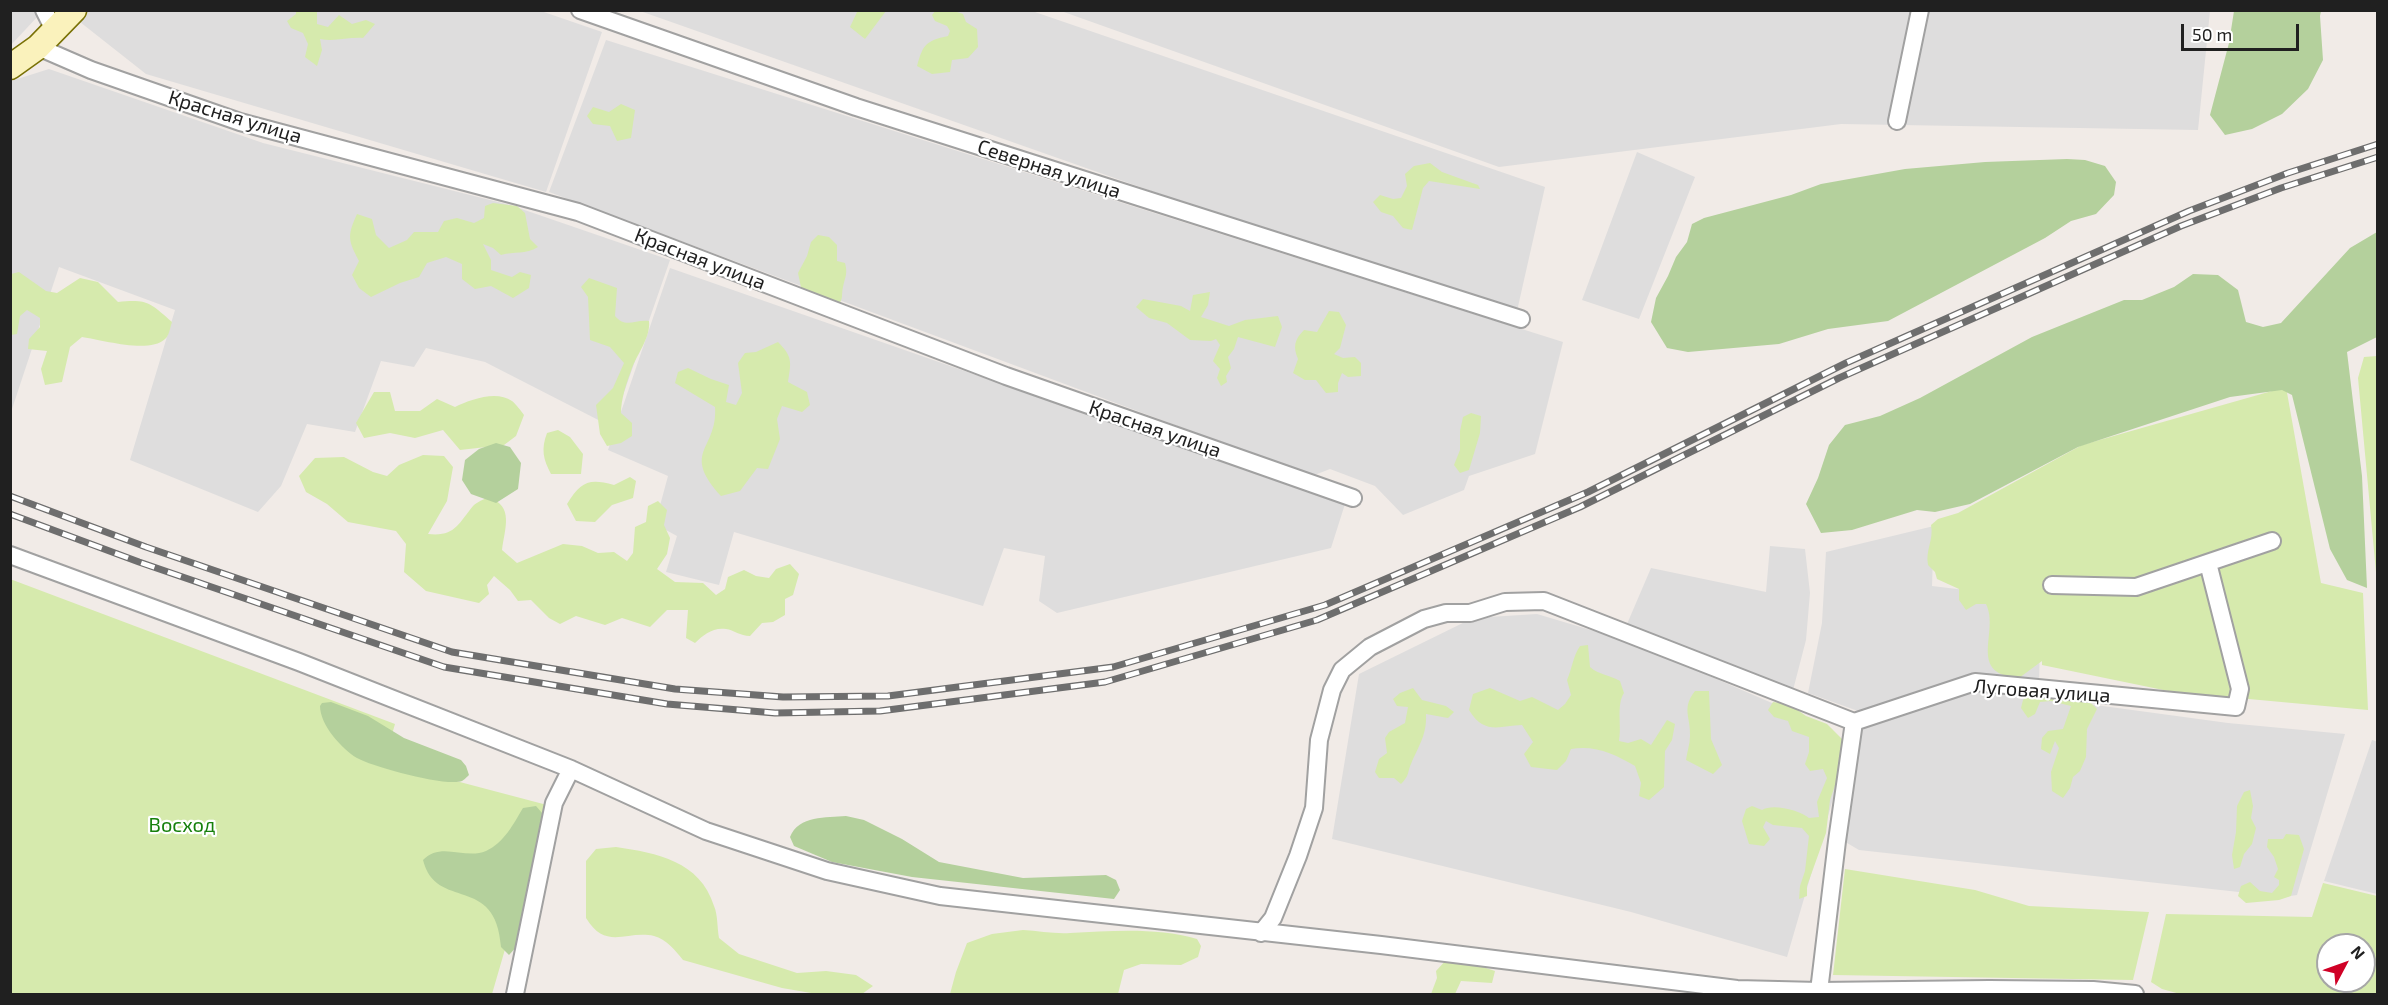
<!DOCTYPE html>
<meta charset="utf-8">
<style>
body{margin:0}
#map{position:relative;width:2388px;height:1005px;overflow:hidden;background:#f1ebe7;font-family:"Exo 2",sans-serif}
canvas{display:block}
.frame{position:absolute;inset:0;border:12px solid #202020;pointer-events:none}
.north{position:absolute;left:2316px;top:933px;width:60px;height:60px;box-sizing:border-box;background:#fff;border:2px solid #a6a6a6;border-radius:50%;rotate:49deg;font-size:16px;font-weight:700;line-height:24px;text-align:center;color:#202020}
.north::after{content:'';display:block;margin:auto;width:21px;height:27px;background:#d00126;clip-path:polygon(50% 0,100% 100%,50% 72%,0 100%)}
.scale{position:absolute;left:2181px;top:24px;width:118px;height:27px;box-sizing:border-box;border:3px solid #202020;border-top:0;padding-left:8px;font-size:18px;line-height:21px;white-space:nowrap;color:#202020;-webkit-text-stroke:4px #fff;paint-order:stroke}
</style>
<div id="map">
<canvas width="2388" height="1005"></canvas>
<div class="frame"></div>
<div class="north">N</div>
<div class="scale">50 m</div>
</div>
<script>
const ctx = document.querySelector('canvas').getContext('2d');
ctx.lineJoin = 'round';
function fillPath(path, color) {
  ctx.fillStyle = color;
  ctx.fill(path, 'evenodd');
}
function stroke(path, color, width, dash) {
  ctx.strokeStyle = color;
  ctx.lineWidth = width;
  ctx.lineCap = dash ? 'butt' : 'round';
  ctx.setLineDash(dash || []);
  ctx.stroke(path);
}
function write(font, color, halo, rows, align = 'center') {
  ctx.font = font + ' "Exo 2",sans-serif';
  ctx.lineWidth = 4.5;
  ctx.setLineDash([]);
  ctx.textBaseline = 'middle';
  ctx.strokeStyle = halo;
  ctx.fillStyle = color;
  for (const [text, x, y, turn = 0] of rows) {
    ctx.save();
    ctx.translate(x, y);
    ctx.rotate((+turn || 0) * Math.PI / 180);
    ctx.textAlign = isNaN(turn) ? turn : align;
    if (halo) ctx.strokeText(text, 0, 0);
    ctx.fillText(text, 0, 0);
    ctx.restore();
  }
}
fillPath(new Path2D(`
 M88,10h450l64,22 -56,160 -400,-118 -66,-52z
 M11,11h24l4,4 -28,30z
 M640,11h392l513,176 -28,124 -215,-67z
 M1061,11h1149l-12,119 -357,-6 -342,43z
 M606,40l957,302 -28,112 -66,22 -5,14 -61,25 -28,-29 -45,-17 -18,7 -763,-284z
 M49,69l214,74 247,62 160,55 -58,167 -127,-65 -59,-14 -12,19 -33,-6 -26,71 -48,-8 -26,62 -23,26 -128,-52 45,-150 -116,-43 -48,145v-331z
 M1637,152l58,25 -56,142 -57,-19z
 M670,268l675,236 -14,44 -274,65 -18,-12 6,-45 -41,-8 -21,58 -249,-74 -15,53 -53,-13 11,-36 -22,-12 13,-48 -60,-26z
 M1934,526l-2,60 109,13 -2,85 -55,-7 -126,34 -50,-18 14,-70 4,-71z
 M1770,546l35,3 5,44 -4,47 -14,54 -165,-70 24,-56 115,24z
 M1537,614l94,28 201,87 12,32 -57,196 -156,-45 -299,-73 27,-165 114,-56z
 M1985,690l243,33 117,11 -48,161 -13,2 -425,-47 -17,-10 19,-109 21,-16z
 M2372,740l6,2 -1,152 -53,-13z`), '#dedddd');
fillPath(new Path2D(`
 M317,10v14l11,3 11,-12 13,9 14,-4 9,4 -12,14c-15,-1 -28,4 -43,1l2,11 -5,16 -12,-9 3,-13 -5,-11 -12,-5 -4,-7 9,-7v-3z
 M858,10l28,1 -21,28 -15,-12z
 M936,10l18,1 9,3 3,8 11,7 1,18 -10,11 -16,2 -2,12 -18,2 -15,-8c6,-21 8,-25 31,-30l2,-5 -3,-5 -12,-5 -3,-6z
 M621,104l14,6 -4,28 -14,3 -7,-15 -17,-2 -6,-8 6,-9 16,5z
 M1430,163l12,9 36,13 2,4 -51,-8 -6,7 -11,42 -9,-2 -10,-12 -12,-4 -8,-10 7,-7 13,4 8,-1 6,-12 -2,-12 9,-8z
 M493,203l24,3 8,7 5,26 8,8c-13,8 -23,4 -37,8l-8,-7 -10,-4 8,16v10l21,7 8,-5 11,3 -2,13 -16,10 -22,-12 -16,3 -13,-10v-15l-16,-7 -19,6 -8,14 -19,6 -29,14 -12,-9 -7,-13 7,-14c-11,-21 -12,-25 -2,-47l15,5 4,16 13,13 18,-8 7,-8h24l6,-11 13,-3 17,5 10,-5 1,-12z
 M818,235l11,2 8,8v16l8,2c3,11 0,14 -2,24 -2,9 1,10 -5,19l-36,-14 -4,-19 9,-17 4,-14z
 M19,272l27,19 11,2 23,-15 18,4 20,20c30,-3 32,1 54,20 -2,6 -3,14 -7,17 -16,15 -62,1 -83,-2l-12,10 -8,35 -17,3 -4,-16 6,-18 -19,-2 1,-10 11,-12v-9l-13,-8 -7,6 -3,18 -6,1v-61z
 M589,278l28,10 -2,28c11,13 20,3 34,5 2,17 -13,34 -18,50 -5,13 -10,29 -10,42l11,10v13l-11,7 -14,3 -7,-12 -4,-29 17,-17 11,-25 -14,-16 -20,-7 -2,-43 -7,-10z
 M1210,292l-2,13 -7,12 28,9 16,-6 33,-4 4,11 -7,20 -37,-10 -4,12 -6,8 3,11 -5,8 1,6 -6,4 -4,-8 3,-9 -7,-8 7,-16 -4,-6 -5,2 -21,-1 -23,-17 -18,-5 -13,-11 7,-8 38,7 9,5 3,-16z
 M1329,311l10,1 7,13 -6,23 -6,6 9,4 12,-1 6,6v13l-13,1 -6,-4 -4,10v9l-12,1 -10,-13h-11l-12,-7 5,-14c-5,-12 -4,-19 6,-29l13,2z
 M778,342c15,15 13,20 10,40l19,10 3,13 -8,7 -20,-6 -5,13 3,20 -12,30 -11,-1 -17,23 -19,5c-41,-45 -3,-46 -6,-89l-40,-24 3,-11 10,-4 23,11 18,6 -3,17 10,3 6,-12 -4,-30 7,-10 11,-1z
 M2377,356h1l-1,227 -19,-205 6,-21z
 M2286,387l35,196 42,10 5,117 -195,-18 -131,-27v-4l-23,17c-53,-4 -19,-46 -33,-74h-10l-10,6 -7,-10v-11l-22,-10 -2,-7 -7,-7c-3,-15 6,-25 3,-40l7,-6 20,-6 124,-68z
 M374,392h16l5,19h25l17,-12 18,8c15,-7 41,-17 57,-6 4,3 9,10 12,14l-8,21 -12,9 -44,5 -17,-20 -28,8 -25,-5 -26,5 -8,-15z
 M1471,413l10,3 -1,17 -11,37 -9,3 -6,-8 6,-15v-19l3,-14z
 M558,430l12,7 13,17 -2,20h-30c-8,-15 -10,-25 -4,-41z
 M423,455l21,1 9,11 -6,34 -19,33c27,3 30,-10 45,-28 4,-4 11,-7 16,-9 25,10 16,30 13,53l15,13 46,-19 19,2 16,7 16,-1 13,9 6,-8 2,-26 11,-5 2,-16 10,-5 9,9 -3,15 6,13 -3,16 -10,15 18,13 28,1 13,12 9,-6 3,-12 16,-7 12,6 13,2 7,-9 14,-5 9,10 -6,21 -8,4v16l-12,7 -11,1 -12,13c-10,0 -16,-6 -24,-7 -13,-2 -23,6 -31,14l-9,-5 2,-28h-21l-17,17 -28,-9 -17,7 -29,-9 -16,8 -11,-6 -18,-18 -13,1 -8,-11 -16,-14 -7,9 2,9 -10,9 -53,-12 -22,-19 2,-28 -10,-13 -48,-9 -21,-18 -21,-12 -7,-16 16,-18 29,-1 29,15 14,4 12,-11z
 M630,477l6,4 -3,17 -21,7 -17,17 -19,-1 -9,-17c14,-22 21,-26 47,-19z
 M10,579l385,145 -11,38 163,43 -55,189h-481z
 M1588,645l2,22c9,8 20,8 30,14l4,12c-8,12 -2,33 -5,48l9,2 13,-4 10,6 16,-25 8,4 -3,16 -7,11 -1,36 -15,13 -10,-4 2,-13 -6,-17c-21,-12 -39,-21 -64,-17l-5,12 -9,9 -26,-3 -7,-13 9,-12 -11,-17c-23,1 -38,10 -53,-15l4,-16 17,-6 30,13 12,-4 26,13 7,-6 6,-9 -4,-15c5,-11 6,-24 13,-34z
 M1413,688l9,12 24,6 8,6 -6,6 -22,-4c1,21 -7,31 -15,50 -4,9 -1,11 -10,20l-7,-6h-15l-4,-6 4,-13 8,-6 -2,-15 4,-6 16,-9 3,-16 -11,-1 -4,-7 7,-6z
 M1695,691h14l2,48 11,26 -9,9 -27,-14c1,-8 4,-16 4,-24 1,-19 -9,-27 5,-45z
 M2030,693l54,8 7,2 6,6 -10,20 -1,28 -6,14 -7,6 -3,11 -7,10 -11,-7 -1,-19 8,-24 -4,-7 -5,13 -9,-5 1,-11 6,-7 15,-2 8,-23 -20,-5 -11,1 -5,12 -7,4 -7,-10 2,-8z
 M1773,702l16,2 17,12 21,8 17,17 -1,21 -13,38 -4,33 -19,53v10l-8,3 1,-13 5,-15 4,-35 -7,-8 -29,-3 -7,-4 -3,6 7,12 -6,7 -15,-2 -7,-23 4,-12 6,-3 10,4c10,-7 38,0 47,8l10,-1 -2,-15 10,-24 -4,-9 -13,2 -5,-7 4,-12v-15l-17,-6 -4,-10 -14,-4 -6,-7z
 M2250,790l3,16 -2,12 5,10 -4,16 -8,10 -4,13 -6,2 -2,-14 4,-23 1,-26 7,-14z
 M2286,834l13,1 5,14 -13,47 -12,4 -33,3 -8,-7 3,-10 9,-4 10,9 12,2 7,-8v-5l-5,-3 4,-8 -4,-12 -7,-10 1,-8h15z
 M616,847c41,6 84,14 98,59 4,9 3,22 5,32l20,16 58,19 29,-2 30,4 17,11 -11,8h-45l-35,-6 -99,-28c-7,-9 -17,-21 -29,-24 -28,-6 -48,15 -68,-18v-57l10,-12z
 M1845,869l130,21 54,16 120,6 -16,68 -300,-5z
 M2323,883l54,13v98h-197l-18,-5 -11,-7 15,-68 146,3zM2328,945h36v36h-36z
 M1023,930c16,1 32,4 47,3 41,-2 87,-6 127,6l4,7 -3,11 -17,8 -40,-1 -17,6 -6,24h-168l6,-22 11,-29 25,-9z
 M1447,959l18,2 30,10 -3,12 -31,-2 -6,13h-24l6,-16 -1,-7z`), '#d6eaad');
fillPath(new Path2D(`
 M2234,11h87l-1,5 3,44 -15,29 -26,25 -30,15 -27,6 -15,-20 19,-72z
 M2067,159l18,1 20,6 11,16 -2,13 -18,19 -25,7 -26,17 -157,83 -60,8 -49,15 -91,8 -21,-4 -16,-26 5,-24 12,-22 8,-19 11,-15 5,-18 12,-6 87,-23 30,-11 84,-15 80,-7z
 M2377,232v105l-30,15 15,124 5,112 -20,-8 -17,-31 -38,-154 -10,-5 -52,7 -152,50 -108,57 -35,8 -18,-2 -65,20 -31,3 -15,-29 12,-26 11,-33 16,-20 35,-9 40,-18 112,-61 92,-37h18l32,-13 19,-13 25,1 20,15 8,32 17,5 18,-4 69,-75z
 M496,443l14,4 11,16 -3,26 -22,14 -25,-9 -9,-14 3,-20 14,-11z
 M331,702l37,14 36,22 57,22 5,6 3,9c-1,1 -5,5 -7,6 -16,6 -89,-14 -105,-23 -15,-9 -37,-33 -37,-52l2,-3z
 M536,806l6,7 -5,47 -12,43 -6,41 -10,11 -8,-8c-5,-74 -65,-35 -78,-87 18,-19 42,0 63,-9 18,-8 28,-28 37,-43z
 M846,816l18,4 38,19 37,23 84,16 83,-3 10,5 4,10 -6,9 -202,-22 -80,-15 -38,-16 -4,-9c9,-22 36,-19 56,-21z`), '#b4d09c');
const street = new Path2D(`
 M44,10l11,22
 M580,10l276,97 665,212
 M38,47l53,23 149,52 338,90 428,164 347,122
 M1897,121l23,-111
 M10,555l289,107 272,107 135,62 121,40 113,25 441,49 356,44 82,2 170,-2 104,1 42,4
 M2052,585l84,2 136,-46
 M1261,933l12,-15 25,-62 16,-48 5,-68 13,-50 10,-20 28,-23 54,-28 22,-6h24l35,-11 39,-1 310,121 121,-40 261,25 4,-18 -32,-126
 M1819,991l18,-150 17,-119
 M515,994l39,-191 17,-34`);
const secondary = new Path2D(`
 M10,67l28,-20 36,-37`);
stroke(street, '#a1a1a1', 20);
stroke(secondary, '#797105', 27);
stroke(street, '#fff', 16);
stroke(secondary, '#faf2bc', 24);
const rail = new Path2D(`
 M10,496l136,51 306,105 223,37 108,8 105,-1 225,-29 212,-62 263,-113 258,-129 343,-152 99,-38 90,-29
 M10,514l129,48 305,105 223,37 108,9 105,-2 225,-29 212,-62 263,-113 259,-129 342,-152 100,-38 97,-31`);
stroke(rail, '#6e6e6e', 7);
stroke(rail, '#fff', 4.5, [14]);
write('20px', '#202020', '#fff', [
 ["Красная улица",235,117,17],
 ["Северная улица",1049,169,18],
 ["Красная улица",700,259,21],
 ["Красная улица",1155,429,19],
 ["Луговая улица",2042,691,4]
]);
write('20px', '#17800c', '#fff', [
 ["Восход",182,825]
]);
</script>
